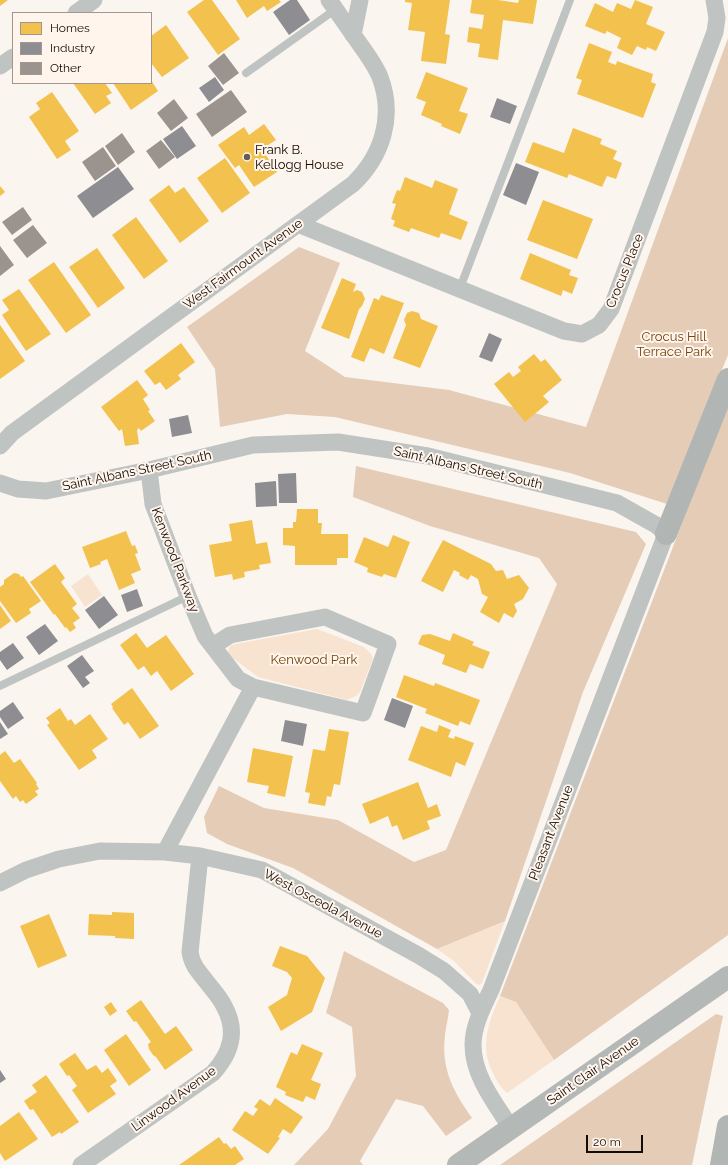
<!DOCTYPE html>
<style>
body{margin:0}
#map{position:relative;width:728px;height:1165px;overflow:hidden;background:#fbf5f0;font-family:Raleway,sans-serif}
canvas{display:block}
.legend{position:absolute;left:12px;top:12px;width:140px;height:72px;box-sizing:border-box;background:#fff5ec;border:1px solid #a19790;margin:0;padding:5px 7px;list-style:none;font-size:12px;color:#130b05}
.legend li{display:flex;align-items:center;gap:8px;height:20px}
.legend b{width:20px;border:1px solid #a19790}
.scale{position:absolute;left:586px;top:1135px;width:57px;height:18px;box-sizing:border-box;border:2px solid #130b05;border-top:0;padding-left:5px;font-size:12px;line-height:14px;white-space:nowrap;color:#130b05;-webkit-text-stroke:3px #fff5ec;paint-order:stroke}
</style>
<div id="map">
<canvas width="728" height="1165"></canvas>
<ul class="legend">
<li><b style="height:11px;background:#f2c14e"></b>Homes</li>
<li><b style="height:11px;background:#8d8d92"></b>Industry</li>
<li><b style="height:11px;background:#9b948e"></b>Other</li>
</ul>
<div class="scale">20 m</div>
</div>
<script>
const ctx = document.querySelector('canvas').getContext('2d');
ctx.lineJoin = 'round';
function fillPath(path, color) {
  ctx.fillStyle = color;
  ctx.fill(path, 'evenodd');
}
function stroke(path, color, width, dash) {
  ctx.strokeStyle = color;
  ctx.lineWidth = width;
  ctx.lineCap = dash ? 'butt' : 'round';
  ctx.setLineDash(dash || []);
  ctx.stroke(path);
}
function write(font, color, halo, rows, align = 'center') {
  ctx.font = font + ' Raleway,sans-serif';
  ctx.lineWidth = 4;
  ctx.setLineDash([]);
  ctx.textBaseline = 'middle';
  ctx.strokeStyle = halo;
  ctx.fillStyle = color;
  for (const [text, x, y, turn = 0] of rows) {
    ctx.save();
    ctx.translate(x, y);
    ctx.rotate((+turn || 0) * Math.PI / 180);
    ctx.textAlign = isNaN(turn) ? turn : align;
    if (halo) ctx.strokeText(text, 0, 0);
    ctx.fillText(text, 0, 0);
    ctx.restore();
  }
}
fillPath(new Path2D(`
 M88,574l14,21 -17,12 -14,-21z
 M317,629l47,18 7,7 2,5 -13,33 -4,4 -9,4 -89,-23 -28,-21c-2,-4 -2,-6 0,-10l5,-2z
 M505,921l-23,62 -3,2 -3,-1 -22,-23 -17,-12z
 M500,996l16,6 38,58 -47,33c-7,-6 -10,-12 -14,-20 -14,-27 -4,-52 7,-77z`), '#f8e3d1');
fillPath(new Path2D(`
 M728,38v317l-61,149 -97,-31 -235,-56 -48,-3 -67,13 -5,-58 -28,-42 112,-80 41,16 -35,88 40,26 104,13 137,37z
 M728,408v527l-174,125 -38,-58 -16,-6 213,-553z
 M356,466l280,66 10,12 -63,148 -25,74 -53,155 -68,28 -144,-81 -66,-24 -20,-11 -3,-16 15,-31 45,22 74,12 76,42 32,-12 111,-266 -18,-26 -109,-32 -77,-29z
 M344,951l99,52 6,7c-1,9 -3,17 -4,25 -4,34 8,56 27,83l-26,18 -23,-30 -27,-7 -36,62 3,4h-69l34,-36 28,-53 -4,-49 -26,-14z
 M716,1014l7,2 -31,149h-192z`), '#e4ccb7');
fillPath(new Path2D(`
 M0,0h8l-8,6z
 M204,0h8l28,39 -22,16 -31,-43z
 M236,0h43l2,2 -14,9 -3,-5 -17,12z
 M405,0h45l-5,34 5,1 -4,29 -25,-3 4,-29 -17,-2 4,-27 -7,-1z
 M472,0h26l20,3 1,-3h18l-4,24 -30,-4 -5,40 -20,-3 2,-13 -13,-2 2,-15 13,2 2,-14 -14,-2z
 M635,0l18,7 -7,17 19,8 -9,19 -9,-4 -1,3 -9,-4 -5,9 -15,-7 4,-10 -14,-7 -2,3 -20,-8 10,-23 18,9 4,-9 14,6z
 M166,25l23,33 -27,19 -11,-14v-27z
 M589,43l23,9 -4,10 8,3 1,-4 36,13 -2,8 5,2 -13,34 -66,-24 5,-14 -6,-2z
 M426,72l42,16 -9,23 9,3 -8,20 -19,-8 1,-2 -21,-9 5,-13 -10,-4z
 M151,80l7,11 -27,19 -18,-27h38z
 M73,83h32l7,10 -6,3 5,7 -16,11z
 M52,92l27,39 -14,10 6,9 -14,9 -28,-42 11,-8 -4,-6z
 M264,124l12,16 -14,9 15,23 -23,15 -15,-22 -4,3 -17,-23 26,-18 5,8z
 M573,128l29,11 -2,5 17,7 -4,8 9,4 -6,16 -9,-3 -5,11 -33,-13 -2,4 -42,-16 8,-20 31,11z
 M225,158l25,35 -28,20 -25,-35z
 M405,177l27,11 3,-8 23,9 -9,25 19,8 -7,18 -20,-7 -2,5 -28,-10 -2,4 -16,-6 2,-5 -4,-2 5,-15 -4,-1 5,-13 3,1z
 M169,185l6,8 9,-6 25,34 -29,22 -31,-43z
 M0,186l5,6 -5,4z
 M543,200l50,19 -16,40 -50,-19z
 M136,217l32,44 -24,18 -32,-44z
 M97,248l28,40 -27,20 -29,-41z
 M530,253l41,17 -2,5 9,3 -6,16 -9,-4 -2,6 -41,-17z
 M54,262l37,53 -25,18 -38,-53z
 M342,278l14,6 -3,8 4,-2 5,2 3,7 -3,7 -3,3 -10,30 -28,-11z
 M19,289l32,45 -25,17 -24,-36 7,-5 -7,-10z
 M381,295l23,8 -20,51 -14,-6 -6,14 -13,-5 23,-59 5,2z
 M412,311l7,2 2,6 17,7 -18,42 -27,-10 13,-33 -2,-5 3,-7z
 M0,325l25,36 -25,18z
 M181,343l14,19 -17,13 3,4 -15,11 -6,-8 -5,3 -11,-14z
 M534,354l7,8 4,-3 17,21 -19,16 6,6 -24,20 -31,-38 15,-12 4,5 8,-6 -3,-4z
 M137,380l11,15 -5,4 7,11 -2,1 7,10 -14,10 -2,-3 -2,2 2,14 -14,2 -3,-17 -3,2 -18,-24z
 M297,509h21v14h4l-1,11h27v24h-11v7h-42v-19l-12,-1v-17h10v-6h3z
 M252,520l4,24 11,-2 4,21 -12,2 1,4 -16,3 1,5 -12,3 -1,-6 -17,3 -6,-32 23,-4 -3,-17z
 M126,531l6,15 3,-1 3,8 -3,1 6,16 -10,4 4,9 -16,7 -12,-31 -7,3 1,2 -11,4 -8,-21z
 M393,535l17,7 -14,36 -12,-4 -2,3 -15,-5 1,-4 -14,-6 10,-25 24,10z
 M443,540l48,24 5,7 7,-1 4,9 12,-4 10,13 -6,11 -9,5 3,7 -4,7 -9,-5 -5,10 -19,-11 8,-15 -6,-3 -4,-15 -7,-4 -3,5 -9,-5 1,-2 -6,-3 -11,22 -22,-11z
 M55,564l10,14 -4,4 16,22 -5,4 8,10 -7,5 3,5 -6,4 -4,-5 -1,1 -10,-14 -1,1 -24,-33z
 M14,573l5,1 2,3 2,-1 18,25 -12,8 2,4 -15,10 -16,-22v-14l4,-3v-4z
 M0,605l11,16 -11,8z
 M136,633l11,15 19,-13 28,39 -23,17 -14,-20 -6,5 -7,-10 -6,4 -18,-25z
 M453,633l21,9 -2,3 18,7 -7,17 -13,-5 -4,9 -24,-9 3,-9 -27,-11 4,-9 8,-1 20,7z
 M404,675l30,11 1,-3 45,17 -10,25 -10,-4 -2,5 -33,-13 2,-4 -31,-12z
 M132,688l27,38 -19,13 -12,-17 -4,3 -12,-17 1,-1 -2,-3z
 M60,708l8,13 3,-2 4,6 15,-11 18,25 -16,11 5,8 -18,12 -32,-45 3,-2 -4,-5z
 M439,725l12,5 -3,7 6,2 1,-3 19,7 -9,23 -9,-4 -5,15 -43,-17 13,-34 16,6z
 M329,729l20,3 -9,53 -6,-1 -3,13 -4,-1 -2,10 -17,-3 2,-10 -5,-1 8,-43 12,2z
 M253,748l40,8 -8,41 -18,-4 2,-7 -22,-4z
 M5,751l9,12 6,-4 17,24 -1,1 3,5 -4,2 3,4 -12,9 -3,-4 -3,2 -4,-6 -3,3 -13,-18v-26z
 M418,782l10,26 9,-4 4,12 -14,5 3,8 -27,11 -6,-15 -5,2 -4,-11 -18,8 -8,-20z
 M112,912l22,1v26l-19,-1v-2l-27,-1 1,-21 23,1z
 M49,914l18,42 -29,12 -18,-42z
 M280,946l27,10 18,22 -13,34 -31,19 -13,-24 19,-12 5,-17 -5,-6 -15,-6z
 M141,1000l24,34 11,-8 17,24 -28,20 -9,-13 -3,-2 -4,-6 -1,-5 3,-2 -15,-21 -2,1 -8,-11z
 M111,1002l6,9 -7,5 -6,-9z
 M126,1034l25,36 -22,16 -25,-36z
 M302,1044l21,9 -12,27 10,4 -6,16 -9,-4 -3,6 -18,-7 1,-3 -10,-5 15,-35 6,3z
 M75,1053l12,17 9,-5 6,8 6,-5 9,13 -7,5 6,8 -28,19 -16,-23 5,-4 -8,-11 -2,1 -8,-12z
 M46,1075l33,47 -18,12 -1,-2 -8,5 -19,-28 -3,1 -6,-9 13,-9 -5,-7z
 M275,1098l28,19 -12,17 -8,-5 -5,8 2,1 -12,16 -36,-24 13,-19 8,5 5,-7 -4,-2 6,-8 10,7z
 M19,1112l19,27 -33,22 -5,-8v-27z
 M219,1137l5,7 2,-1 5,6 4,-3 9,13 -9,6h-56z`), '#f2c14e');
fillPath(new Path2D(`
 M290,0h7l13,20 -21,15 -16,-23z
 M215,77l9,13 -15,12 -10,-14z
 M497,98l20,8 -7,18 -20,-7z
 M182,126l14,20 -19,13 -14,-20z
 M516,163l23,9 -13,33 -23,-10z
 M118,167l16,22 -41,29 -16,-22z
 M489,333l13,6 -10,23 -13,-5z
 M188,415l4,18 -20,4 -3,-18z
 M296,473l1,30h-18l-1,-29z
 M276,481l1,25 -21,1 -1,-24z
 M137,589l6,17 -16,6 -6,-17z
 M104,596l14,19 -19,14 -14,-19z
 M45,624l13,17 -19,14 -13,-18z
 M13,643l11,15 -17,12 -7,-10v-8z
 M82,655l12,16 -9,6 5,6 -7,5 -16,-22z
 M392,698l21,8 -8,22 -21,-8z
 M13,702l11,16 -16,11 -8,-12v-6z
 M285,720l22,4 -4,22 -22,-5z
 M0,722l8,12 -8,5z
 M0,1070l6,9 -6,4z`), '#8d8d92');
fillPath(new Path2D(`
 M224,53l15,20 -16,12 -15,-19z
 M231,90l16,22 -35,25 -16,-23z
 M174,99l14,19 -17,13 -14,-18z
 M122,133l13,19 -17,13 -13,-19z
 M161,140l14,17 -16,12 -13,-18z
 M103,147l13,19 -21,15 -13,-19z
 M23,207l9,13 -20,15 -10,-13z
 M33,225l14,18 -20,15 -14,-18z
 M0,246l14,19 -14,11z`), '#9b948e');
stroke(new Path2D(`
 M246,73l90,-64
 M460,288l110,-288
 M0,686l188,-90`), '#bfc3c1', 8);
stroke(new Path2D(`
 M76,13l18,-13
 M353,35l7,-35
 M0,66l13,-9
 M298,224l266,107 18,3 17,-9 12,-16 104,-277 2,-14 -3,-18
 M0,446l12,-13 341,-249c29,-28 42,-67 27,-107 -5,-12 -13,-23 -21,-34 -10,-14 -20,-29 -30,-43
 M149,470l4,34 35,92 17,40 33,43 15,8 110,26 25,-69 -63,-27 -95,18 -17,11
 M0,483l18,6 28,2 103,-21 104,-25 85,-3 90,14 189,47 39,22 10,9 -175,456c-8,17 -18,36 -18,55 0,31 22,58 38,83
 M165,852l88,-165
 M0,883l26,-13 33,-11 41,-8 65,1 35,4 62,14 156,85 26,16 26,23 10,19
 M81,1165l132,-92c18,-20 25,-42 11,-67 -4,-9 -12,-17 -18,-25 -8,-10 -14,-16 -16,-29l10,-96`), '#bfc3c1', 17);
stroke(new Path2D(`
 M458,1165l270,-188`), '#b4b9b7', 22);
stroke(new Path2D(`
 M666,534l62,-155
 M721,1165l7,-39`), '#b1b6b4', 22);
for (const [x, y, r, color] of [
 [247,157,4,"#645d57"]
]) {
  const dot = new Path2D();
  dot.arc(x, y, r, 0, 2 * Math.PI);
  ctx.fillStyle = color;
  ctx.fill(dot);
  stroke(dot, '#fff5ec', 1.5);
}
write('13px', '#130b05', '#fff5ec', [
 ["Frank B.",255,150],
 ["Kellogg House",255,165]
], 'left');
write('13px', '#130b05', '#fff5ec', [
 ["West Fairmount Avenue",243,264,-36],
 ["Crocus Place",625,271,-68],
 ["Saint Albans Street South",468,468,13],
 ["Saint Albans Street South",137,471,-12],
 ["Kenwood Parkway",175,560,69],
 ["Pleasant Avenue",551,833,-69],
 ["West Osceola Avenue",323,904,28],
 ["Saint Clair Avenue",593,1071,-35],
 ["Linwood Avenue",174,1099,-36]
]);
write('13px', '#77440a', '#fff5ec', [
 ["Crocus Hill",674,337],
 ["Terrace Park",674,352],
 ["Kenwood Park",314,660]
]);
</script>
